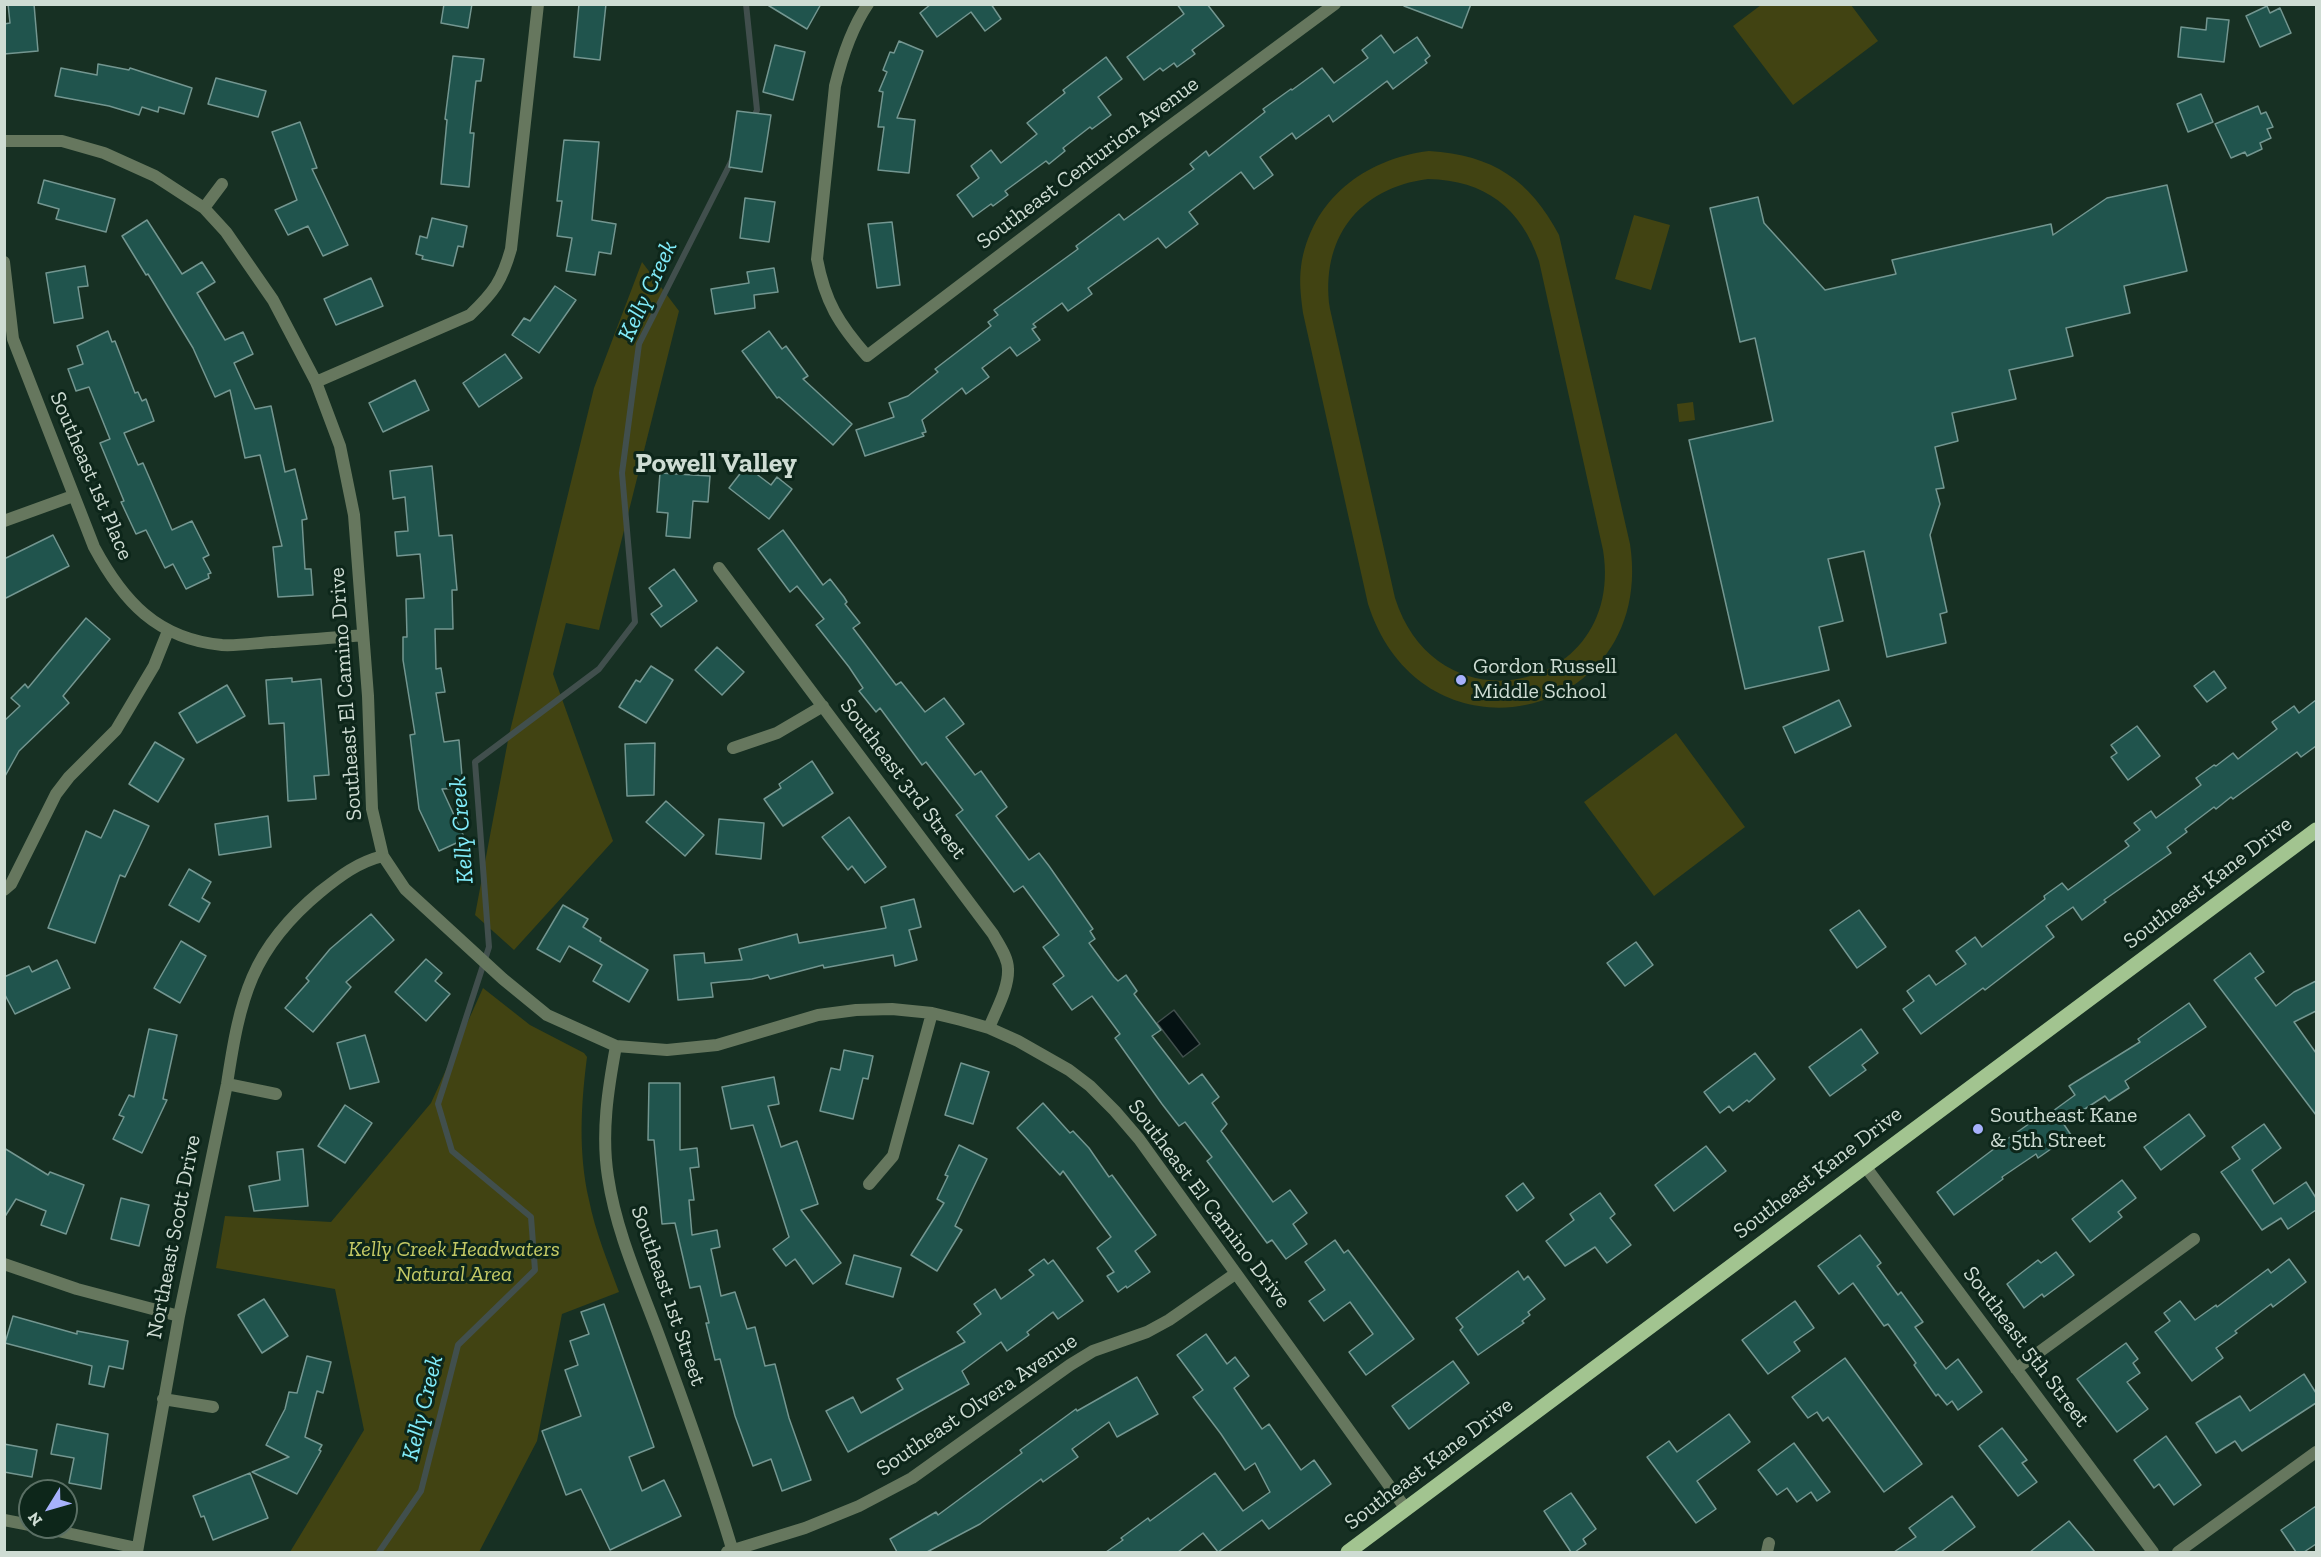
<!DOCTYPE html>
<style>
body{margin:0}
#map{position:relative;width:2321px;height:1557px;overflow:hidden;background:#173023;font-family:"Zilla Slab",serif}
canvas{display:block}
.frame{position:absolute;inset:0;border:6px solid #cedcd3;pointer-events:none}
.north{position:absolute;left:18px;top:1479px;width:60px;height:60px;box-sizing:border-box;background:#0d261a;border:2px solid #5a6f64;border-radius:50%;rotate:233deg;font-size:16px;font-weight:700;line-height:24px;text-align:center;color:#cedcd3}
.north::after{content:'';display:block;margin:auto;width:21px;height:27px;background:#a7b1fc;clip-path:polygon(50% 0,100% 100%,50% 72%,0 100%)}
</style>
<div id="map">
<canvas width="2321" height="1557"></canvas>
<div class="frame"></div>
<div class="north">N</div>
</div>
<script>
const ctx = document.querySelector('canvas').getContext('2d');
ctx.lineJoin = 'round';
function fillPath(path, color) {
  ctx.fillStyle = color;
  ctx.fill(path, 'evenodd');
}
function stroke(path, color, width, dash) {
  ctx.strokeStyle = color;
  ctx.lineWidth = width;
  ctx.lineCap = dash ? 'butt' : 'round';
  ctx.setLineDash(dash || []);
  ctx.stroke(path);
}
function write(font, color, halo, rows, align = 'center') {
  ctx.font = font + ' "Zilla Slab",serif';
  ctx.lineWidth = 6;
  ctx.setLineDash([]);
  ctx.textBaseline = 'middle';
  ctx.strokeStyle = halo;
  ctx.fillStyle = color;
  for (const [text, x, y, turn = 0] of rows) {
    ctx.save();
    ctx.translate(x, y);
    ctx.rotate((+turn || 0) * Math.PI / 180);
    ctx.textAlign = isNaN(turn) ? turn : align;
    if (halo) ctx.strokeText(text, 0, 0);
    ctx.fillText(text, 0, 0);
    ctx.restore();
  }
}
fillPath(new Path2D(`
 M1761,5h90l27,36 -85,64 -60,-79z
 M1429,151c64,4 101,29 130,84l71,309c27,176 -207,231 -262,60l-65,-291c-2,-15 -4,-31 -2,-46 10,-68 64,-108 128,-116zM1428,179c57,1 93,29 111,82l64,289c23,141 -165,184 -208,48l-65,-289c-10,-70 28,-121 98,-130z
 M1634,215l36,10 -19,65 -36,-11z
 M642,262l37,49 -80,319 -33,-7 -13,51 60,167 -99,109 -39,-35 34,-180 85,-347z
 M1693,402l2,18 -16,2 -2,-18z
 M1676,733l69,94 -91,69 -70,-94z
 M483,988l47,37 54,28 3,4c-6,47 -9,95 2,143 6,31 19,62 30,92l-57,22 -25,127 -58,111h-189l74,-122 -29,-141 -119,-21 9,-52 106,6 100,-119z`), '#414312');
const water = new Path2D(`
 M1174,1010l26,34 -17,13 -26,-34z`);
fillPath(water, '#051213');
stroke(water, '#414f4d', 1.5);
stroke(new Path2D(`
 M746,4l11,106 -4,9
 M379,1552l42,-61 37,-146 77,-75 -4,-53 -79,-66 -14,-47 51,-157 -14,-185 124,-93 36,-47 -13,-149 17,-129 93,-184`), '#414f4d', 6);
const building = new Path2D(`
 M8,4h26l4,47 -34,3v-30l6,-1z
 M444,4h28l-4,24 -27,-5z
 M579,4h27l-6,56 -26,-3z
 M766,4h55l-14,25z
 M931,4h60l10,15 -16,12 -14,-19 -34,25 -17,-24z
 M1177,4h30l17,22 -32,24 3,4 -18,13 -3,-4 -11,8 -3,-3 -16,12 -17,-23 57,-43z
 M1404,4h67l-9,24 -58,-22z
 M2267,6l3,7 10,-5 11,25 -31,14 -14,-31z
 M2207,18l22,2 -5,42 -46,-5 3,-30 25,3z
 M1381,35l13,18 23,-16 13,19 -5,4 2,3 -34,26 -6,-8 -54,41 -4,-7 -33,24 -4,-6 -32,24 13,18 -19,14 -13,-17 -52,40 9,12 -32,24 -8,-10 -70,50 4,6 -24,17 -6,-8 -29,21 3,3 -4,2 8,11 -23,16 -7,-9 -28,21 7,9 -23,17 -4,-6 -40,32 4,12 -4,1 2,3 -59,20 -9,-26 38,-13 -5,-14 19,-7 30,-24 -3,-3 56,-43 -3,-4 10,-7 -4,-5 84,-61 -2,-3 43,-32 5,6 70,-51 -4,-5 16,-13 3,5 56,-44 -2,-3 28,-20 1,1 30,-22 12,15 34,-25 -6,-8z
 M899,41l24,10 -26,67 18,2 -6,53 -31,-3 6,-43h-6l5,-35 -4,-1 8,-19 -4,-2 7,-18 4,1z
 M775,45l30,7 -12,48 -30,-8z
 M453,56l31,3 -3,22h-5l-6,52h4l-5,54 -28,-3 6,-64 -2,-1z
 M1106,57l16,22 -24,18 13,18 -19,14 -2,-2 -27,21 2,3 -16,13 -3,-3 -41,30 3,4 -15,11 -2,-2 -18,13 -16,-22 22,-17 -8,-12 20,-16 10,13 36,-29 -10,-11 38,-30 -2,-3z
 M98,64l31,6 1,-2 62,20 -8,26 -25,-7 -1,5 -16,-5 -3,8 -30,-9 -54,-10 6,-28 36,7z
 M216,78l50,13 -8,26 -50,-13z
 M2201,94l12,28 -25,10 -11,-28z
 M2258,106l3,8 5,-2 7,15 -6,2 4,9 -11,5 2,6 -15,7 -2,-4 -14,6 -16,-34z
 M737,111l34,4 -9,57 -33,-5z
 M300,122l17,46 -5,1 36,76 -25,11 -15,-30 -20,9 -13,-25 22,-10 -25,-68z
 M564,140l35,2 -7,78 24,4 -5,30 -12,-2 -4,23 -29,-4 6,-33 -15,-2 5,-35h-5z
 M44,180l71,19 -9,33 -50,-13 3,-10 -21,-6z
 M2167,185l20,86 -63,15 6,27 -64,15 7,28 -64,14 7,29 -64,14 6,28 -23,6 9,41 -8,1 4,15 -10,31 17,77 -7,2 6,29 -59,14 -23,-106 -36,8 15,62 -24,6 10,43 -84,19 -56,-249 84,-19 -18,-83 -15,4 -30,-134 48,-11 6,26 61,67 71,-16 -4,-14 159,-36 2,11 54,-37z
 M745,198l30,4 -6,40 -29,-4z
 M432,218l35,8 -4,21 -5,-1 -5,20 -31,-7 1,-3 -7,-2 4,-18 7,2z
 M147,220l35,54 20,-12 13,20 -18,11 28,47 18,-8 10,22 -19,9 21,46 16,-3 14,66 10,-3 12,50 -5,1 3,49h6l2,26 -35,2 -5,-50 9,-1 -22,-91 -15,3 -15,-68 -15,7 -22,-49 -45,-74 -2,1 -24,-39z
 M892,222l8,63 -23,3 -9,-64z
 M85,266l3,20 -10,1 5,31 -29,5 -8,-50z
 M774,268l4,24 -24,3 1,13 -40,6 -4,-25 38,-6 -2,-11z
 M371,278l12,28 -47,19 -12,-26z
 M555,286l21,14 -37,53 -27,-18 12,-17 6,3z
 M108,331l4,11 3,-1 20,52 3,-1 4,9 4,-2 8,22 -30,12 14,32 5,-2 29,67 20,-9 17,34 -6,3 8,15 -3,1 1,4 -23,11 -13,-25 -8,4 -19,-38 -10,4 -15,-32 3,-1 -24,-58 10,-4 -21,-52 -13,4 -8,-22 15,-5 -6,-18z
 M769,331l13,18 4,-3 22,30 -5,3 49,45 -19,21 -54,-48 -2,1 -35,-47z
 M505,354l17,24 -43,29 -16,-24z
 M415,380l14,30 -46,22 -14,-29z
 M432,466l7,70 13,-1 5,55h-5l1,39h-18l1,40 5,-1 4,24 -9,1 8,49 15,-2 4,48 -21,1 23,50 -26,12 -20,-42 -9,-74 5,-1 -12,-74v-23h4l-1,-38 18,-1 -4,-44 -23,2 -2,-24 13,-1 -3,-34 -12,2 -3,-28z
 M746,466l25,19 6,-8 15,12 -23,30 -40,-31z
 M660,473l50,3 -2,26 -15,-1 -3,37 -24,-2 2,-23 -11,-1z
 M783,530l40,55 7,-6 14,18 3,5 -2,2 15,19 -7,5 43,57 5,-3 24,30 19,-14 20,26 -18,13 29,38 6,-4 26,36 -11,9 33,44 10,-7 10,13 44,63 -3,2 5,8 -6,4 25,34 4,4 8,-6 11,16 -3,3 27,36 -9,6 37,48 13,-10 17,23 -7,6 15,21 -6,7 52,71 17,-12 17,23 -14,11 14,20 -21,15 -14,-19 -5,3 -60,-82 5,-4 -27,-35 -6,4 -17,-22 -47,-66 5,-4 -28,-38 -20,14 -19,-26 11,-8 -21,-29 16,-12 -36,-49 -9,6 -58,-77 7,-5 -37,-48 -4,3 -42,-57 -4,4 -17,-21 4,-3 -14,-21 -33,-42 8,-6 -27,-33 -7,6 -32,-43z
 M53,535l16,31 -65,33v-40z
 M674,569l23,32 -36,26 -10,-13 11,-8 -13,-18z
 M86,618l24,21 -47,57 6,7 -50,48 -15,27v-57l16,-15 -9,-8 14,-14 3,4z
 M717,647l27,25 -22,23 -27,-25z
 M651,666l22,14 -27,43 -27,-16 17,-27 4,2z
 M2214,671l12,17 -19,14 -13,-16z
 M292,678v4l29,-3 8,96 -15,1 2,23 -28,2 -4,-78 -15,1 -3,-44z
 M227,685l18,31 -48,27 -18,-30z
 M1839,700l12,26 -56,27 -12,-26z
 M2316,700v46l-15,11 -4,-5 -64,47 -2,-2 -15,12 -2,-2 -29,22 2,3 -20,15 4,6 -67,47 2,2 -24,18 -9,-13 -27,19 8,11 -69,53 -2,-2 -62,46 -18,-25 11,-8 -7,-10 22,-16 7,10 30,-21 -10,-13 19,-14 7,10 63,-48 -1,-3 18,-13 6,7 61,-44 -4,-5 15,-11 -6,-7 17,-12 5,7 45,-33 -5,-7 18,-13 2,1 17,-13 5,6 39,-30 -5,-7 22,-16 5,7z
 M2137,726l23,30 -32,24 -17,-23 6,-4 -6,-8z
 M155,742l29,17 -26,43 -29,-18z
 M655,743l-1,52 -27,1 -2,-52z
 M812,761l21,32 -50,33 -19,-27 17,-11 -2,-4z
 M666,801l38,34 -19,21 -39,-34z
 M114,810l35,16 -24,51 -5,-2 -25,68 -47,-15 38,-97 15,7z
 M268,816l3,31 -52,8 -4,-31z
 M849,817l37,50 -21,16 -13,-17 -4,4 -26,-33z
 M719,819l45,4 -3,36 -45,-5z
 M189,869l22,13 -9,16 8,5 -11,19 -30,-17z
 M914,899l7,28 -12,3 8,30 -22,6 -2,-11 -69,13 -1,-3 -53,14 -2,-4 -16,4 -41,4 2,14 -35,3 -4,-45 30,-2 1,10 37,-3 -3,-11 58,-15 2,9 87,-15 -5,-21z
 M563,905l25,14 -5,8 18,11 -1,3 48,29 -19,32 -36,-21 9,-16 -33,-19 -9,16 -23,-13z
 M1859,910l27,37 -29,21 -27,-38z
 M371,914l23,26 -48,42 5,5 -38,45 -28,-24 24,-27 -3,-3 24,-29z
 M181,941l25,15 -26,47 -26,-15z
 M1636,942l17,23 -28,21 -18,-23z
 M2250,953l14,19 -9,6 21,28 18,-14 22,-11v30l-22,11 22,31v62l-102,-135z
 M426,959l16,14 -7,8 15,13 -24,27 -31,-29z
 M57,960l13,28 -55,26 -11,-21v-16l25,-11 3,6z
 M2189,1003l17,24 -81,54 4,7 -20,13 -4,-5 -42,27 8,12 -33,23 -2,-4 -34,23 1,2 -49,36 -17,-23 66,-50 30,-21 2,3 40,-29 -6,-9 71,-44 -2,-3z
 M149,1029l28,6 -14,64 4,1 -25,53 -29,-14 11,-22 -5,-2 10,-20 5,2z
 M1861,1029l17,24 -16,12 4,5 -36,26 -21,-29z
 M365,1035l14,47 -29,7 -13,-46z
 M844,1050l29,6 -5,23 -5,-1 -10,41 -33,-8 11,-43 9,2z
 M1755,1053l20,26 -26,23 -2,-2 -14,11 -4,-5 -9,7 -16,-21z
 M961,1063l28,9 -16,52 -28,-9z
 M774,1077l5,27 -11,2 13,41 16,-6 21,63 -17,6 40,53 -28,21 -18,-25 -9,7 -13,-17 16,-12 -36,-112 -22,4 -9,-42z
 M649,1083h31v67l17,-2 2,19 -9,1 4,32h-5l3,35 25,-5 3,17 -9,2 10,47 14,-4 12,37 8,-2 10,39 10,-2 14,54 22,62 -29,11 -11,-32 -18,7 -18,-50 -15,-57 -5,1 -9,-37h3l-9,-37 -10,2 -15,-65 -13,1 -8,-84h-6z
 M1043,1103l27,30 3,-2 16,17 20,29 3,-2 44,60 -21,16 15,21 -23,16 -1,-2 -8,6 -11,-16 7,-4 -17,-24 14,-11 -48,-66 -3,4 -43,-47z
 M345,1105l27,18 -27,40 -27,-17z
 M2189,1114l16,22 -44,34 -17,-23z
 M2264,1124l17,24 -29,22 22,34 32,-22 10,16v12l-28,19 -7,-11 -19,12 -41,-58 19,-13 -8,-12z
 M959,1145l28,14 -32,67 7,4 -25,41 -26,-16 33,-52 -7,-4 11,-23 -3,-1z
 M1706,1146l20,25 -52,40 -19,-26z
 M4,1148l44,27 2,-3 34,13 -18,49 -25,-9 5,-14 -30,-12 -12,19z
 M303,1149l5,57 -54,5 -5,-25 31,-6 -3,-28z
 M2122,1180l14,18 -18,14 4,5 -32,25 -18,-23z
 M1523,1183l11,15 -17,13 -11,-15z
 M1600,1193l15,21 -5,4 21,27 -24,18 -12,-16 -30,19 -19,-25 28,-21 -4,-6z
 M121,1198l28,7 -10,41 -28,-7z
 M1860,1235l21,28 -4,3 21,29 3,-3 22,30 -8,5 31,42 12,-10 24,33 -24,18 -6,-9 -5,4 -9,-11 -2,2 -22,-31 2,-2 -28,-39 -4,2 -31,-43 -14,11 -21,-28z
 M1335,1240l9,13 4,-3 66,89 -48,36 -17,-23 24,-18 -23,-32 -26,19 -15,-20 16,-11 -20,-28z
 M2056,1252l18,23 -30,22 -2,-3 -18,14 -17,-24 31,-24 3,3z
 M854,1255l47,13 -8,29 -47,-13z
 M1044,1259l4,5 5,-4 30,41 -25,18 -5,-7 -26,20 2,3 -22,16 -6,-9 -39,29 7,13 -121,68 -22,-41 27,-14 8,16 42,-24 -6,-10 68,-37 -8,-10 24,-18 -7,-10 21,-15 6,10 33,-24 -5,-5z
 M2289,1259l17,23 -33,25 -2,-3 -36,27 2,2 -21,15 7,10 -31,23 -37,-49 15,-11 -6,-8 16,-12 15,19 21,-15 1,2 51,-38 3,4z
 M1518,1271l6,9 4,-4 17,23 -17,13 2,3 -8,6 2,2 -46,32 -18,-25 3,-3 -7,-9z
 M264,1299l24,37 -26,17 -24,-38z
 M1795,1301l19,27 -20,14 6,9 -32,23 -26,-34z
 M604,1304l50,143 -25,10 13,34 22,-11 17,36 -71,34 -29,-61 -15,6 -24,-64 39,-15 -16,-46 13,-5 -8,-24 19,-7 -8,-22z
 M13,1316l64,18v-3l51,10 -5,28 -14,-3 -5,21 -15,-3 3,-18 -87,-23z
 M1206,1334l21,30 8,-7 14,19 -15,12 28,41 7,-5 32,46 13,-10 17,24 -62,45 -7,-9 -44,32 -15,-19 -25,19h-72l17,-12 -2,-2 27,-20 2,3 65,-48 28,38 27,-19 -15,-29 -10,7 -24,-36 -28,-37 10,-7 -26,-35z
 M2126,1343l12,16 -5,4 7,10 -13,9 21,27 -31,23 -40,-53z
 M307,1356l24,6 -8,31 -6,-2 -12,46 17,8 -3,5 2,1 -24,43 -45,-22 37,-15 -23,-12 19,-36 4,-17 8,1z
 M1845,1358l77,106 -38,28 -56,-75 -5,4 -6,-9 -9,6 -16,-21z
 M1453,1361l16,22 -60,46 -17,-23z
 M2304,1374l12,19v10l-74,48 -7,-10 -19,12 -20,-30 44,-27 10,15z
 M1137,1377l21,37 -41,23 -8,-15 -37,27 6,8 -35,25 -2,-3 -61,45 -53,28h-30l-7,-13 46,-27 2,3 84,-62 -2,-3 56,-41 1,2z
 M1729,1414l21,28 -53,39 19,28 -20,14 -49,-66 22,-16 8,11z
 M57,1424l51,10 -7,55 -32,-6 5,-25 -23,-4z
 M2002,1428l25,32 -5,3 15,19 -19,14 -39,-50z
 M2166,1436l35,49 -27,20 -15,-21 -5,4 -20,-28z
 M1794,1443l36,49 -13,9 -6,-9 -14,10 -10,-14 -10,7 -19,-25z
 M4,1444l33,6 -5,27 -28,-5z
 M250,1473l18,45 -55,22 -9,-24 -3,1 -8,-21z
 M1571,1493l25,36 -13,10 3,5 -11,8h-4l-27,-41z
 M1952,1496l23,31 -34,25h-47l22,-15 -7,-9z
 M2316,1506v38l-12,8h-8l-15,-22z
 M2069,1521l26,31h-65z`);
fillPath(building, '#20544d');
stroke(building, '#739690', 1.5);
stroke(new Path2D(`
 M868,4c-17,25 -26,53 -33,82l-18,173c8,43 22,65 50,97l291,-221 177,-131
 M4,141h58l42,12 51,23 49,32 22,24 47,68 43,82 24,64 14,69 14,181 4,113 11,47 22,33 98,90 44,36 69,31 51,4 50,-5 101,-30 38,-5 36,-1 40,4 29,7 28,8 29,13 51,29 21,16 25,25 24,28 267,370
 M204,208l18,-24
 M4,262l9,77 81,208c29,54 63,92 128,98 16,1 34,-2 50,-3 30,-2 61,-4 91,-7
 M316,382l154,-67c24,-23 32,-34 41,-66l27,-245
 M4,521l69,-25
 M719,568l274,366c6,11 15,23 15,35 1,19 -12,41 -19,59
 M733,748l44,-15 46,-27
 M4,890l7,-6 45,-90 13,-17 47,-47 38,-64 14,-35
 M616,1046c-8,43 -15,87 -8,131 8,54 31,105 50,156 27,73 53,145 75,219
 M227,1084l49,10
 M1865,1166l288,386
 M869,1184l24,-28 39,-143
 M4,1264l73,25 102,27
 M2016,1369l178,-130
 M163,1399l50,8
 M4,1520l26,5
 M39,1527l98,21
 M137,1552l42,-236 48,-232c13,-86 24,-135 93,-192 20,-16 38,-30 63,-36
 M727,1552l78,-24 54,-22 53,-28 158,-113 23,-14 54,-19 22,-12 66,-46
 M1767,1552l2,-9
 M2178,1552l138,-100`), '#66775e', 12);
stroke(new Path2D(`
 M1348,1552l968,-722`), '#a2c490', 15);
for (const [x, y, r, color] of [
 [1461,680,6,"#a7b1fc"],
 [1978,1129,6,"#a7b1fc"]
]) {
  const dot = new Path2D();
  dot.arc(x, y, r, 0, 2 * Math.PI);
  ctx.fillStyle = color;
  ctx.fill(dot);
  stroke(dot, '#0d261a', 2);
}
write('22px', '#cedcd3', '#0d261a', [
 ["Southeast Centurion Avenue",1088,163,-37],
 ["Southeast 1st Place",91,476,67],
 ["Southeast El Camino Drive",346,694,-94],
 ["Southeast 3rd Street",903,779,53],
 ["Southeast Kane Drive",2208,883,-37],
 ["Southeast Kane Drive",1818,1173,-37],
 ["Southeast El Camino Drive",1209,1204,53],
 ["Northeast Scott Drive",174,1237,-79],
 ["Southeast 1st Street",668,1296,71],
 ["Southeast 5th Street",2026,1347,53],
 ["Southeast Olvera Avenue",977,1405,-34],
 ["Southeast Kane Drive",1429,1464,-37]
]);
write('22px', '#cedcd3', '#0d261a', [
 ["Gordon Russell",1473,667],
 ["Middle School",1473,692],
 ["Southeast Kane",1990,1116],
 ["& 5th Street",1990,1141]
], 'left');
write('italic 22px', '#c5ca65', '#0d261a', [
 ["Kelly Creek Headwaters",454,1250],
 ["Natural Area",454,1275]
]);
write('italic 24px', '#81ecfa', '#0d261a', [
 ["Kelly Creek",648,291,-65],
 ["Kelly Creek",462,830,-94],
 ["Kelly Creek",423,1408,-76]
]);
write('bold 28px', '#cedcd3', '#0d261a', [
 ["Powell Valley",716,464]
]);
</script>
